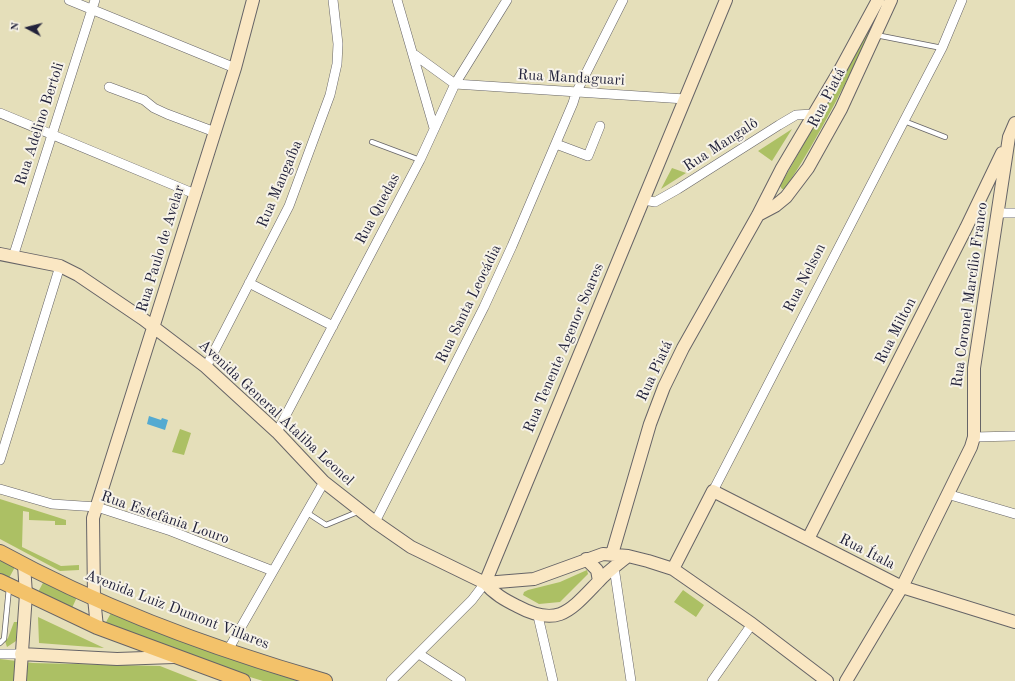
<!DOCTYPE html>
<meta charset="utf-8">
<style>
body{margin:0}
#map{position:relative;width:1015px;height:681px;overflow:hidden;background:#e5dfba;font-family:"Old Standard TT",serif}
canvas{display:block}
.north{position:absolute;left:8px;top:8px;width:40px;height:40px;-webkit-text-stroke:3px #f7f3e8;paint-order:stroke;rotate:277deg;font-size:11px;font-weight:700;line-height:16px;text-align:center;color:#22223b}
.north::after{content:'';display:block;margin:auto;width:14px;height:18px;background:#22223b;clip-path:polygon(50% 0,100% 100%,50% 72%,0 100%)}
</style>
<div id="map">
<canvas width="1015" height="681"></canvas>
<div class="north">N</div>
</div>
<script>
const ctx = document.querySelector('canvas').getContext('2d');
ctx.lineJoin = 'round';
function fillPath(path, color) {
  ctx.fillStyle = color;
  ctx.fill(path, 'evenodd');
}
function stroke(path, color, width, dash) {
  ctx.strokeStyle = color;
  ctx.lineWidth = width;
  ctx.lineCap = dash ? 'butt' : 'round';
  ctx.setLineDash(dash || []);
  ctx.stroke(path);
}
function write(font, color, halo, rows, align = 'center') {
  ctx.font = font + ' "Old Standard TT",serif';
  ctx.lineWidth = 4;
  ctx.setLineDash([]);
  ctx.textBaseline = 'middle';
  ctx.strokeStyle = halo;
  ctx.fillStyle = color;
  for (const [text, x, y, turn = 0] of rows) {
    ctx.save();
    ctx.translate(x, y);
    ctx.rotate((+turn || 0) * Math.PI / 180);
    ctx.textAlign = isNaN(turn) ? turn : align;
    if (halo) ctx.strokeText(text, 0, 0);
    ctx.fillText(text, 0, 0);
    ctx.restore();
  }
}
fillPath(new Path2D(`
 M874,19l2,1c-27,58 -56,115 -91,169h-3l-2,-3z
 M792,129l-20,32 -14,-10z
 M672,168l14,5 -25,16z
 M180,429l11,4 -7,22 -12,-3z
 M0,499l66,21v5h-11v-4l-26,-1v-8l-6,-1 -1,36 39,19 18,-1v5l-19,1 -60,-32z
 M0,559l15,8 -6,11 -9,-5z
 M587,570l1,4 -28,28 -21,2 -16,-9 1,-3 4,-2 32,-8z
 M44,581l33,16 -5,11 -34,-16z
 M683,590l21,15 -8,12 -22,-15z
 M111,613l193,68h-41l-42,-13 -116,-44z
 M38,617l66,31 -65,-5z
 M14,622h3l-1,19 -9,6 -2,-6 3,-3z
 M0,659l33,4 127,3 38,15h-198z`), '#acc064');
fillPath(new Path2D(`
 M149,416l12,4 1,-2 6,2 -3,10 -18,-6z`), '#54aad1');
const lane = new Path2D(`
 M876,35l66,13
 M904,121l41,16
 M372,142l48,18
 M306,512l20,13 34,-14
 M0,643l4,-4 5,-51`);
const street = new Path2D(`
 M69,0l166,68
 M397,0l37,128
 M415,55l40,29 230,15
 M109,87l35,13 10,8 13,6 48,18
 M0,113l195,81
 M556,144l32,12 12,-30
 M644,200l11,2 23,-13 101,-64 17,-10 17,-1
 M997,213h18
 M13,257l82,-257
 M249,283l84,43
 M206,367l83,-161 41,-111 7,-31 1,-20 -5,-44
 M277,432l143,-272 35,-76 52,-84
 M974,437l41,-1
 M0,460l60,-194
 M0,489l52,15 45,3 74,24 102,40
 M713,491l191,-370 38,-73 20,-48
 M947,494l68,20
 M375,522l109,-215 28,-61 61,-143 3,-10 47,-93
 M614,567l17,114
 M538,616l15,65
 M228,650l96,-168
 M0,654h21
 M419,654l42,27
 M391,681l81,-81 13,-17
 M712,681l40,-57`);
const secondary = new Path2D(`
 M758,215l17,-9 11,-9 22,-29 33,-59 50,-109
 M0,254l60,12 18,9 65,44 63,48 71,65 47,50 51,40 36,25 74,36c9,11 20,17 32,23 41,22 53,5 81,-24 9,-10 20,-18 30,-26
 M808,539l158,-311 36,-75
 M612,554l38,-130 14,-37 19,-39 75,-133 24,-47 58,-98 38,-70
 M586,559l11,11 2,11
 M673,569l40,-78 189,96 113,35
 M485,583l241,-583
 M485,583l49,-4 69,-25 25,2 20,5 25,8 79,55 75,57
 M97,627l-3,-29 -1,-80 142,-450 18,-68
 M21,654l96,5 57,-2
 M20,681l6,-87 -2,-29
 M846,681l56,-94 69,-140 3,-10v-69l35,-231 6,-14`);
const primary = new Path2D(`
 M0,552c102,56 213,97 325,129
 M0,581l97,46 146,54`);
stroke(lane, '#666467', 6);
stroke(street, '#666467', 10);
stroke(secondary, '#666467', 14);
stroke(primary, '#666467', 16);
stroke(lane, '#fff', 4.5);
stroke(street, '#fff', 9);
stroke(secondary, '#fae7c3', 12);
stroke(primary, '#f3c26a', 14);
write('15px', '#22223b', '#f7f3e8', [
 ["Rua Mandaguari",571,78,3],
 ["Rua Piatá",827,98,-63],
 ["Rua Adelino Bertoli",40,124,-72],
 ["Rua Mangalô",721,145,-33],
 ["Rua Mangaíba",280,184,-67],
 ["Rua Quedas",378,209,-62],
 ["Rua Paulo de Avelar",161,249,-73],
 ["Rua Nelson",805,278,-63],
 ["Rua Coronel Marcílio Franco",970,295,-82],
 ["Rua Santa Leocádia",469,304,-64],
 ["Rua Milton",896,331,-63],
 ["Rua Tenente Agenor Soares",564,348,-67],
 ["Rua Piatá",655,371,-65],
 ["Avenida General Ataliba Leonel",276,413,43],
 ["Rua Estefânia Louro",165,518,19],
 ["Rua Ítala",867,552,27],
 ["Avenida Luiz Dumont Villares",177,610,21]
]);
</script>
